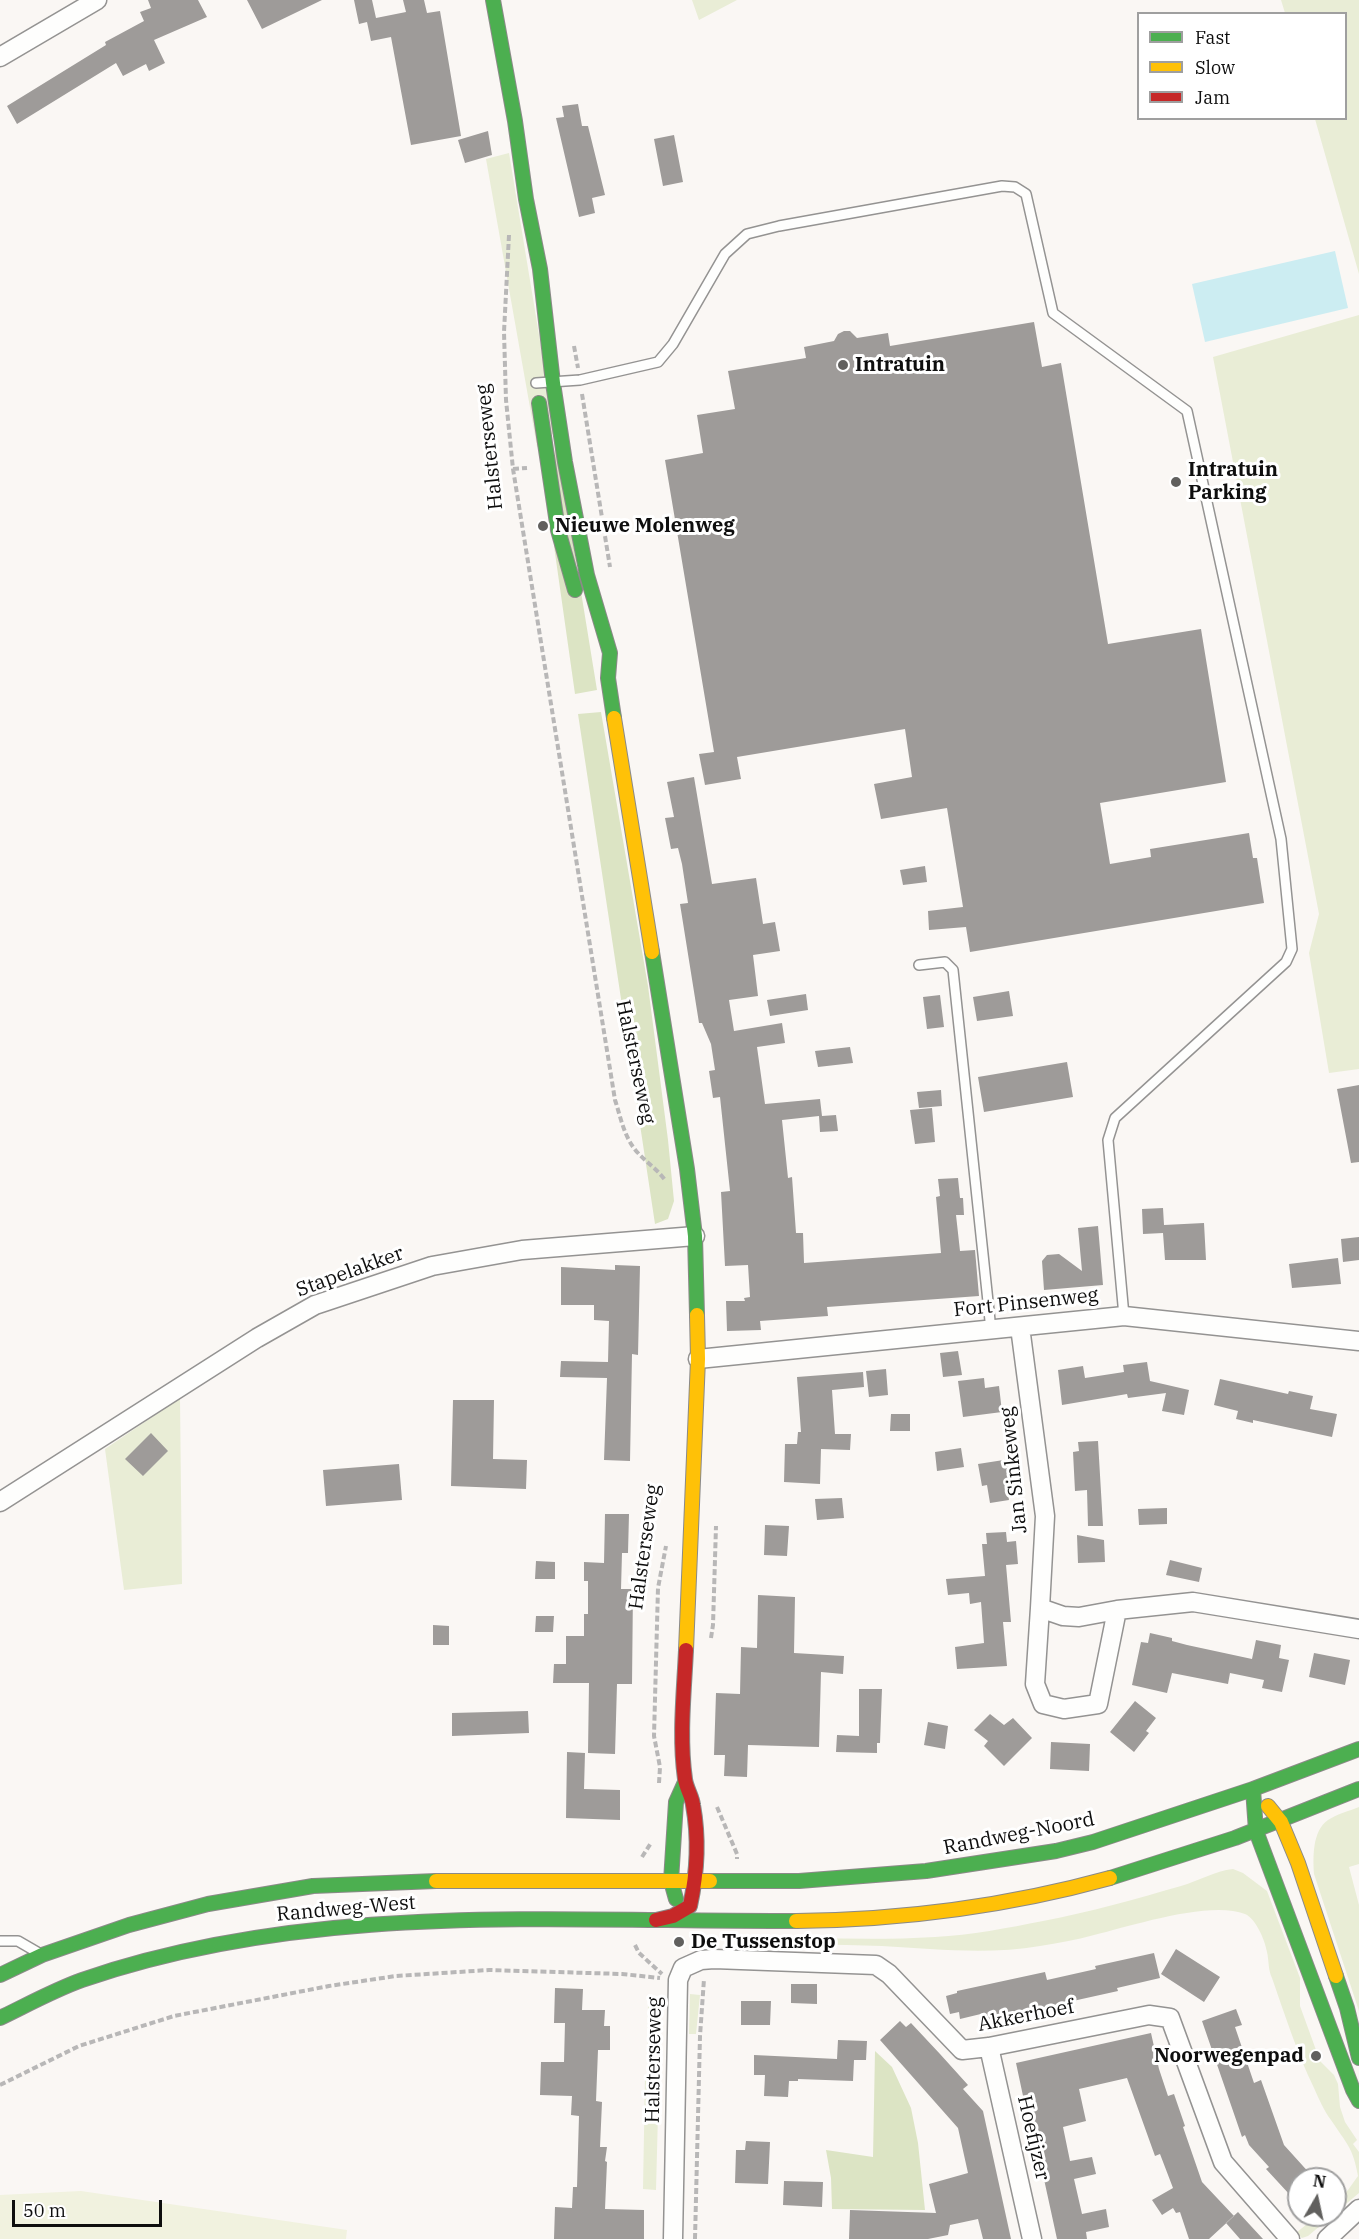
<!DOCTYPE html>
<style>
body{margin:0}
#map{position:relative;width:1359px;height:2239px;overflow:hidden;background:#faf7f4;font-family:"IBM Plex Serif",serif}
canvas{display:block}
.legend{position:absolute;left:1137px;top:12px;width:210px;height:108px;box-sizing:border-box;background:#fff;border:2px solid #9f9f9f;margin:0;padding:8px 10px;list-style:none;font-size:18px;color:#0e0e0e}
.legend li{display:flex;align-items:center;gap:12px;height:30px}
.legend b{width:30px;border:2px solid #9f9f9f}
.north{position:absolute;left:1287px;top:2167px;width:60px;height:60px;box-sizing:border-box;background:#fff;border:2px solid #9f9f9f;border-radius:50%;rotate:9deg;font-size:16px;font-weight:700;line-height:24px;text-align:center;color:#0e0e0e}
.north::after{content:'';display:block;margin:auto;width:21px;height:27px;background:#61605e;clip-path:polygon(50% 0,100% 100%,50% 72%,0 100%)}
.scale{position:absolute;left:12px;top:2200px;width:150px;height:27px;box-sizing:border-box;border:3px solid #0e0e0e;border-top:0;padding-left:8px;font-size:18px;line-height:21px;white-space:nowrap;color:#0e0e0e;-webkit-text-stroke:4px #fff;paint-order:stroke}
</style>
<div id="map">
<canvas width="1359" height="2239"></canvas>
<ul class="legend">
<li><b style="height:8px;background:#4caf50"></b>Fast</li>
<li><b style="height:8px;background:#ffc107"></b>Slow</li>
<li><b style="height:8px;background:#c62828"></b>Jam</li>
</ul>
<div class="north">N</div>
<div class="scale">50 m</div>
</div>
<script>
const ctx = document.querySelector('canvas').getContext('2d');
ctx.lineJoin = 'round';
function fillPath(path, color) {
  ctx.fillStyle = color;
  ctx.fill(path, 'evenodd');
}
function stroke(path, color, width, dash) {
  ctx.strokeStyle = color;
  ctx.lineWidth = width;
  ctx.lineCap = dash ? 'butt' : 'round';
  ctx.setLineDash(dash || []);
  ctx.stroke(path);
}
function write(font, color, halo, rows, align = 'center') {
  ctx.font = font + ' "IBM Plex Serif",serif';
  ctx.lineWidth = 6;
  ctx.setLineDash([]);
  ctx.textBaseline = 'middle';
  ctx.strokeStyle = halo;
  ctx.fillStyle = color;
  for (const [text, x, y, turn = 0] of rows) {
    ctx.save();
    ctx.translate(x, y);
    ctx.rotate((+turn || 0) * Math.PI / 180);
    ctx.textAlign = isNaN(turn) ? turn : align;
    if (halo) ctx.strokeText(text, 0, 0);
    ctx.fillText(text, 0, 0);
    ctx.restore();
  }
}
fillPath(new Path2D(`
 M692,0h45l-38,20z
 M1281,0h78v274l-44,-155 31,-1v-104l-61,-1z
 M509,153l46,279 -18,15 -51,-288z
 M1359,315v754l-30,4 -20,-120 10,-39 -106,-557z
 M180,1398l2,186 -58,6 -19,-141z
 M1359,1807v57l-10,3 10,38v106l-45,-137c-1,-16 -2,-43 14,-54 9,-6 21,-9 31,-13z
 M1233,1869l10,4 24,18 33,87v28l20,55 14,14 4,9 2,23 5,15 12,18 -4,4 6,8v41l-24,20v-12l13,-11 10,-14c-5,-29 -12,-33 -27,-56 -7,-9 -12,-21 -17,-32 -17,-35 -29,-73 -42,-110 -4,-8 -3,-17 -5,-26 -2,-12 -11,-33 -22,-38 -35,-14 -114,12 -151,21 -18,5 -36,8 -54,11 -52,9 -106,3 -158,0 -47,-2 -94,-1 -140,-2l1,-7c63,0 128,4 192,0 36,-2 73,-9 108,-16 47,-9 93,-22 138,-35 17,-5 34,-15 52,-17z
 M690,1994l10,1 -4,39h-7z
 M648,2006l13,1 -1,57h-13z
 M645,2076h14l-3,114 -13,-1z
 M1318,2215h15l-25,21 -6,2 -6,-5z`), '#e9edd6');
fillPath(new Path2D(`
 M555,432l42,258 -22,4 -21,-148z
 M601,712l47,274 20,154 6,61 -6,18 -13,5 -77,-510z
 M875,2051l17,16 19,41 7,35 7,67 -93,-1 -1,-31 -5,-28 47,7z`), '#dce4c4');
fillPath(new Path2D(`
 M81,2191l266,39 -1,9h-346v-44z`), '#f1f2df');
fillPath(new Path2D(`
 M1335,251l13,57 -143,34 -13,-58z`), '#ccedf2');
fillPath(new Path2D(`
 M148,0h50l9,17 -53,23 11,23 -16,8 -3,-7 -23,12 -7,-13 -99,61 -10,-18 99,-61 -1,-3 39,-21 -4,-9 11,-4z
 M247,0h75l-60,29z
 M354,0h18l4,18 30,-6 -3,-12h21l3,13 13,-2 21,125 -50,9 -20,-108 -20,4 -4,-19 -8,2z
 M578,104l4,22h6l17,69 -13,3 3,15 -16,4 -23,-99 8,-1 -2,-11z
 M488,131l4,24 -27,8 -7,-23z
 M674,135l9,47 -20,4 -9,-47z
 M1034,322l8,45 19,-4 47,281 93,-15 25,153 -126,21 10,61 41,-7 -1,-8 99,-16 4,25h4l7,45 -294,49 -4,-25 -37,3 -1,-19 35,-4 -16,-99 -66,11 -7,-35 38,-7 -7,-48 -168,28 4,22 -36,6 -6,-31 15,-2 -49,-292 38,-7 -6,-38 38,-6 -7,-38 78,-13 -2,-11 30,-6 4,-7 6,-3h6l7,7 31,-5 2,13z
 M694,777l18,107 44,-6 7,46 12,-2 5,29 -27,4 5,41 -29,4 5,31 48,-8 3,20 -28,4 8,57 55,-5 2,17 14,-1 2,16 -18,1 -1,-16 -37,4 6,58 4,-1 4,56h7l1,30 137,-10 -5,-56 4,-1 -2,-17 20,-1 2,20h3l1,17h-8l4,36 15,-1 4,46 -152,11 1,9 -68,5 1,9 -34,1 -1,-30h19l-1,-3 6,-1 -2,-32 -23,1 -4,-74 9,-1 -10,-94 -7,1 -4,-27 6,-1 -4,-26 -9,-21h-3l-19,-119 8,-1 -6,-39 -4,-16 -7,1 -6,-31 9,-1 -7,-35z
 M925,866l2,16 -24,3 -3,-15z
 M1009,991l4,25 -36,5 -4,-24z
 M806,994l2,16 -38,6 -3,-16z
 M940,995l4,32 -17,2 -4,-32z
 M850,1047l3,16 -35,4 -3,-16z
 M1067,1062l6,35 -89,15 -6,-35z
 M1359,1085v77l-8,1 -14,-74z
 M941,1090l1,16 -23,2 -2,-16z
 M932,1108l3,34 -20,2 -5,-34z
 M1163,1208l1,17 40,-2 2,37h-41l-2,-27 -20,1 -1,-25z
 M1098,1226l5,59 -59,5 -2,-29 5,-6 12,-1 23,17 -4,-43z
 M1359,1237v23l-16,2 -2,-23z
 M1338,1258l3,26 -49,4 -3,-24z
 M615,1265l25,1 -2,89 -6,-1 -2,107 -26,-1 3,-82 -47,-1 1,-16 47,1 1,-41 -15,-1v-15h-33v-38l54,3z
 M958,1351l4,24 -19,2 -3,-24z
 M1147,1362l3,19 39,9 -5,25 -22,-4 4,-18 -38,5 -1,-4 -65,11 -4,-35 25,-4 2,12 39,-6 -1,-7z
 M886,1369l2,26 -19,2 -3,-26z
 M863,1372l1,15 -32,3 3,44h16l-1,16 -29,-1 -1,35 -36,-2 1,-38h12l1,-12h3l-4,-55z
 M984,1378l1,10 14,-2 3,26 -39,5 -5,-36z
 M1220,1379l68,15 1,-3 24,5 -3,13 27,5 -5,23 -79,-17v3l-17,-4 2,-8 -24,-6z
 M453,1400h41l-1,59 34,1 -1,29 -75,-3z
 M891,1414h19v17h-20z
 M151,1433l17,18 -25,25 -18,-17z
 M1098,1441l5,85h-15l-1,-36 -12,1 -2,-39 6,-1 -1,-9z
 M961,1448l3,19 -27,4 -2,-19z
 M1010,1459l3,23h-7l3,18 -19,3 -3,-18 -5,1 -4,-22z
 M399,1464l3,36 -76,6 -3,-36z
 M842,1498l2,20 -27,2 -2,-21z
 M1167,1508v16l-28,1 -1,-16z
 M605,1514h24l-1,39h-6l-1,36h12l-1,95h-15l-2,70 -27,-1 1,-70h-36l1,-19h12v-28h18v-22h4v-33h-4v-19l20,1z
 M765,1525l24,1 -2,30 -23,-1z
 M1006,1532l1,10 9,-1 2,23 -12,1 5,57h-8l4,44 -50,3 -2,-22 29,-4 -3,-41 -11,2 -1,-11 -21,2 -2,-16 39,-3 -3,-32h5l-1,-11z
 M1077,1535l27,5 1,22 -27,1z
 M1170,1560l32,8 -3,14 -33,-7z
 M536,1561l19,1v17h-20z
 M758,1595l37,2 -1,56 50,3 -1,18 -22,-2 -2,75 -71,-2 -1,32 -23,-1 1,-21h-11l2,-62 24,1 1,-47 16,1z
 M536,1616h18l-1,16h-18z
 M433,1625l16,1v19h-16z
 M1150,1633l22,5v3l15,4 65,14 4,-19 25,5 -2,13 10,2 -7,32 -20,-4 2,-8 -34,-7 -2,11 -56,-11 -5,20 -35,-8 9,-43 7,1z
 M1314,1653l36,7 -5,25 -36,-8z
 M859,1689h23l-2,54h-3v10l-41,-1 1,-17 22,1z
 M1135,1701l21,17 -10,13 3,2 -15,19 -24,-20z
 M528,1711l1,22 -77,3v-23z
 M990,1714l14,11 9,-7 19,20 -28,28 -20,-20 4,-5 -14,-11z
 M928,1722l20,4 -3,23 -21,-4z
 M1051,1742l39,2 -1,27 -39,-2z
 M567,1752l18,1 -1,36 36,1v30l-54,-2z
 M1176,1949l44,28 -16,25 -43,-28z
 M1154,1953l6,25 -43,10 1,3 -131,29 -2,-7 -25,6 -1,-7 -9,2 -4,-18 11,-3v-2l88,-19 2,8 49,-11 -1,-3z
 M791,1984h26v20l-26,-1z
 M555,1988l28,1 -1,21h23l-1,16h6v24h-12l-2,51 6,1 -2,45h7l-2,14 2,1 -2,47 39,1v29h-90l1,-32 17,1 1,-21h4l2,-71 -8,-1 1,-19 -32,-1 1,-33h23l1,-39h-11z
 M741,2001h30l-1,24h-29z
 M1236,2009l6,16 -7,2 19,56 7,-3 23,65 28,31 -3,3h-10v9l-9,7 -24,-26 3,-2 -20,-22 -4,-10 -3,2 -40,-116z
 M900,2021l6,6 5,-4 29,31 28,31 -5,4 20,22 28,128h-28l-5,-20 -28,6 -2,10 -20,4h-79l1,-29 86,3 -7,-29 39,-11 -10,-45 -78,-88z
 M1151,2033l8,36 9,27 6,-2 11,32 -2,1 19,55 32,34 -25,23h-20l-9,-27 -4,1 -3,-5 -11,7 -10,-15 21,-12 -13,-34 -5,2 -28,-78 -48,11 7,32 -23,6 7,34 22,-4 4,17 -22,5 8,35 24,-5 3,18 -23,5 1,7h-30l-25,-115h-3l-13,-61z
 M838,2040l29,1 -1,19h-12l-1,21 -55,-2v2h-9l-1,16 -24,-1 1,-21h-11v-20l83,4z
 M746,2141l24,1 -2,42 -33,-1 1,-33h9z
 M784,2181l39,1 -1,25 -39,-2z
 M1238,2212l25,27h-23l-14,-16z`), '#9e9b99');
const lane = new Path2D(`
 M536,383l44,-3 78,-18 15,-18 52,-90 22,-20 32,-8 223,-40 13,1 11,7 27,119 134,98 94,428 11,110 -6,13 -171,156 -7,22 16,176
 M919,965l26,-3 8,8 38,360
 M0,1941h18l19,11`);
const street = new Path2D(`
 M0,57l97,-57
 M1020,1327l25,189 -5,92 23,8 16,1 38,-7 76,-8 166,27
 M698,1359l426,-43 235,25
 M0,1502l257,-164 58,-33 117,-39 90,-16 173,-14
 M1040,1608l-5,76 8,20 21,5 34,-5 19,-94
 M989,2047l43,192
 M673,2239l5,-259 5,-12 18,-8 13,-1 162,6 13,9 73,76 27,-3 160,-32 21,3 53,144 67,77
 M1327,2239l32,-30`);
const fast = new Path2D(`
 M493,0l22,121 11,78 14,70 13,114 12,79 22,113 23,78 -2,25 6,40
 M539,403l19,127 17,60
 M652,952l35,217 8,67 2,79
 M1253,1789l3,42 97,259 6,11
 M1110,1878l125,-40 124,-49
 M710,1881h89l127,-10 130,-20 37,-9 160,-53 106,-40
 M676,1899l-5,-18 5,-79 9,-20
 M0,1975l42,-20 87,-30 79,-21 105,-18 123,-5
 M1336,1976l11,32 12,50
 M0,2018c27,-13 54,-28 82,-38 230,-79 476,-58 714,-59`);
const slow = new Path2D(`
 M614,718l38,234
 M686,1650l12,-291 -1,-44
 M1268,1806l13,16 17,41 38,113
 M436,1881h274
 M796,1921c106,-1 212,-15 314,-43`);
const jam = new Path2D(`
 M656,1920l17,-4 17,-10c7,-32 9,-68 3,-101 -1,-9 -7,-17 -8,-26 -6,-42 -1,-86 1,-129`);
stroke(lane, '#949392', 12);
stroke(street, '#949392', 21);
stroke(fast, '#8b8a88', 16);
stroke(slow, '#8b8a88', 16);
stroke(jam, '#8b8a88', 16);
stroke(new Path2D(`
 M509,235l-5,97 2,68 7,69 102,631c6,18 9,38 23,53 9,10 19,16 27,27
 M574,346l4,22
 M582,394l28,173
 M513,469l14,-1
 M711,1638l2,-13 3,-99
 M659,1783l1,-16 -6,-31 4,-148 8,-42
 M717,1807l20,47v5
 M642,1857l9,-14
 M635,1945l4,8 23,21
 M0,2085l79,-39 95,-30 155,-30 67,-10 93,-6 133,4 38,4
 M695,2239l5,-203 4,-57`), '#b8b7b7', 4, [6, 3]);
stroke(lane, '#fefefd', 9);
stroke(street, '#fefefd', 18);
stroke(fast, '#4caf50', 14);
stroke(slow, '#ffc107', 14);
stroke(jam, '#c62828', 14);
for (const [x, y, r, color] of [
 [843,365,6,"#61605e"],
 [1176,482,6,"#61605e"],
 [543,526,6,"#61605e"],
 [679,1942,6,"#61605e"],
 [1316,2056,6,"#61605e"]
]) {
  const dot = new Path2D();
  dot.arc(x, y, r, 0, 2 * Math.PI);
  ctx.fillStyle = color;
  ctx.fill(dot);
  stroke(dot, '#fff', 2);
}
write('bold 20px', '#0e0e0e', '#fff', [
 ["Intratuin",855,365],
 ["Intratuin",1188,470],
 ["Parking",1188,493],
 ["Nieuwe Molenweg",555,526],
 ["De Tussenstop",691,1942],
 ["Noorwegenpad",1304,2056,"right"]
], 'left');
write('20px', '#0e0e0e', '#fff', [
 ["Halsterseweg",490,447,-96],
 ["Halsterseweg",635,1062,78],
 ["Stapelakker",350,1272,-20],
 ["Fort Pinsenweg",1026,1303,-6],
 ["Jan Sinkeweg",1014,1470,-96],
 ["Halsterseweg",645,1547,-82],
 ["Randweg-Noord",1019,1834,-11],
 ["Randweg-West",346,1909,-5],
 ["Akkerhoef",1026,2016,-11],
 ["Halsterseweg",654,2060,-89],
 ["Hoefijzer",1033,2138,77]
]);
</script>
